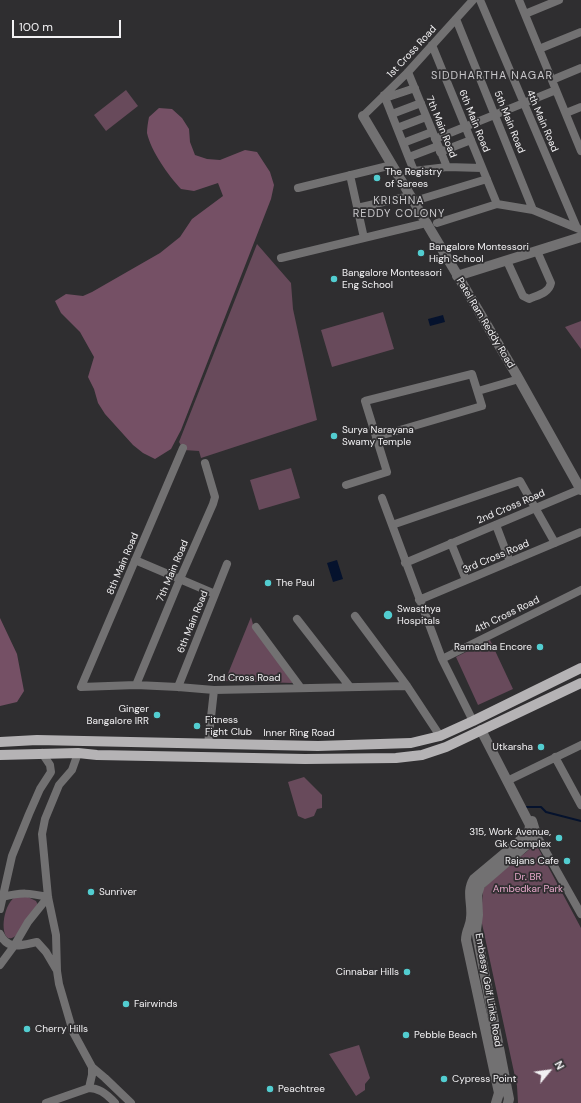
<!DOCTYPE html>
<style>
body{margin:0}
#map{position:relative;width:581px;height:1103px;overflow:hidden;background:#2f2e30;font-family:"DM Sans",sans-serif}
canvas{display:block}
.north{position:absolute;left:529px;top:1051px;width:40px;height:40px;-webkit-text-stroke:3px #2f2e30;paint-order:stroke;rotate:61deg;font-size:11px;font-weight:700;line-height:16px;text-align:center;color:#f2f1f3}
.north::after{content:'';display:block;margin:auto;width:14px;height:18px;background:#f2f1f3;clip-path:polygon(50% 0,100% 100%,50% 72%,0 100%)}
.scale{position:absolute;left:12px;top:20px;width:109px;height:18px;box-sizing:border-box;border:2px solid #f2f1f3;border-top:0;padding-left:5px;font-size:12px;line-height:14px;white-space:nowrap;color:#f2f1f3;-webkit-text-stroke:3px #2f2e30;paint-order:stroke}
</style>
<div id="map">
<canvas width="581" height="1103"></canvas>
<div class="north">N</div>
<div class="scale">100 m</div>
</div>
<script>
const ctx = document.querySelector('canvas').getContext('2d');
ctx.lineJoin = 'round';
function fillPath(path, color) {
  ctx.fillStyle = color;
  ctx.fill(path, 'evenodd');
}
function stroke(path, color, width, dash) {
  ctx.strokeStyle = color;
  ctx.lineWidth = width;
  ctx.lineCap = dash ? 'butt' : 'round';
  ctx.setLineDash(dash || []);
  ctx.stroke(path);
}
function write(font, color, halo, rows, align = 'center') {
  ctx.font = font + ' "DM Sans",sans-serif';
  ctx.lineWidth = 3.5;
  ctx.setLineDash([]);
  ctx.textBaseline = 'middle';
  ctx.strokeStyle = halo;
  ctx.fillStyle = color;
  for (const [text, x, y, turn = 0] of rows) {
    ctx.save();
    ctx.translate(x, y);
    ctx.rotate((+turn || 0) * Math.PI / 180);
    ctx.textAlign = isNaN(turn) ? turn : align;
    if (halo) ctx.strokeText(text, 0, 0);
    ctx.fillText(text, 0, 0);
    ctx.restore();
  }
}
fillPath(new Path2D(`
 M126,90l12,16 -32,25 -12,-16z
 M257,244l34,39 2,26 24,111 -116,38 -2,-7 -15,-1 -5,-8z
 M383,312l11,37 -62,18 -11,-37z
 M581,321v28l-16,-22z
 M291,468l9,30 -41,12 -9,-30z
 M251,617l3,11 39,55 -68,-2z
 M490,640l23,49 -35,16 -22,-48z
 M304,777l18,18v13l-5,1 -3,7 -9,3 -7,-3 -10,-34z
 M536,844l45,84v175h-63l-1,-17 -36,-167 2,-30 9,-9z
 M15,897h13l8,4 2,4c-5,6 -18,29 -24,32 -14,9 -14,-29 1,-40z
 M359,1045l11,33 -5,6v6l-9,6 -27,-42z`), '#684a5b');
fillPath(new Path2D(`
 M159,108l13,1 10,9 7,11 1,13 5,13 12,4 13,1 25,-10 12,2 13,20 4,13 -3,14 -90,231 -10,19 -16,10 -12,-6 -10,-8 -28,-31 -7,-11 -4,-14 -6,-12 6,-20 -14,-25 -19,-19 -6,-12 11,-7 17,2 9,-4 68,-39 20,-16 12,-18 31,-23 -5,-13 -24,8 -13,-2c-13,-14 -30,-38 -34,-56 0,-5 1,-11 2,-16z
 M0,618l17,36 7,37 -7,11 -17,4z`), '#755065');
fillPath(new Path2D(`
 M443,315l2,7 -15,4 -2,-7z
 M337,560l6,19 -10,3 -6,-19z`), '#05122d');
stroke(new Path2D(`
 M525,807h16l5,5 35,9`), '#05122d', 2);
stroke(new Path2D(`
 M480,0l97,228
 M519,0l62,151
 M525,14l34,-14
 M456,19l77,191
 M432,45l65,159
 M539,49l42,-17
 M408,72l39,95
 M552,80l29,-12
 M384,95l30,76 33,-4 35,1
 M385,98l30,-10
 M566,113l15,-6
 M392,114l29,-11
 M363,116l45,-44 65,-72
 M397,128l29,-11
 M435,139l121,-49
 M403,143l29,-11
 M440,152l31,-12
 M409,157l29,-11
 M350,175l14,63
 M298,188l94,-23
 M421,199l66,-20
 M357,208l53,-12
 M437,223l60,-19 36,6 46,19
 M281,258l145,-35
 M507,261l16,35 6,3c9,-4 20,-6 22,-16l-14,-32
 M478,391l41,-12
 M183,448l-102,239 55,-2 42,2 36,3 193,-4
 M346,485l41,-13 -22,-71 107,-27 10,32 -106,31
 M382,498l60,161 31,62
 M392,525l128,-44 35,62
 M496,525l14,37
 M451,543l15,37
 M135,560l80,34
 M405,563l176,-74
 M419,600l162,-68
 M355,616l52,70 33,50
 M297,619l53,68
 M256,627l45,61
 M442,659l139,-69
 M136,685l44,-106 33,-75 2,-7 -10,-34
 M178,687l49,-123
 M208,744l6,-54
 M78,753l-6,17 -13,15 -14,34 -3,15 6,63 8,38 1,36 2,13 14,48 19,35v8l-3,13
 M555,757l26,48
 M507,781l74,-36
 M536,834l45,80
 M0,909l12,-53 17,-42 11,-25 11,-17 -1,-7 -8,-12
 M0,934c8,17 22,11 37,8l9,10 10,17
 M0,965l14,-19 14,-24 20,-25c-19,-4 -26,-5 -45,0
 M92,1067l13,11 26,25
 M46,1103l43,-15c11,0 19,7 26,15`), '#727172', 8);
stroke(new Path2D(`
 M363,116l153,258 65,116
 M457,276l124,-39
 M481,730l49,95 -1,8 -55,46c-8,13 -1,25 -3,39 0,8 -5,12 -5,22l33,153 -3,10
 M508,1103l1,-4 -33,-169 2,-15 -1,-20 3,-10 51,-44 5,-7 -4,-13`), '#727172', 10);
stroke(new Path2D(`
 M0,742l37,-2 281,6 93,-3 29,-7 33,-15 108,-53
 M0,755l78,-2 19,2 208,4 91,-1 26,-3 24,-8 135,-64`), '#b5b3b5', 10);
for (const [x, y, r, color] of [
 [377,178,4,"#52cdd0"],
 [421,253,4,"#52cdd0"],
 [334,279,4,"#52cdd0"],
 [334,436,4,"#52cdd0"],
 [268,583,4,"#52cdd0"],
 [388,615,5,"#52cdd0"],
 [540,647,4,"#52cdd0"],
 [157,715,4,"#52cdd0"],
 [197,726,4,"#52cdd0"],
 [541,747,4,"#52cdd0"],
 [559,838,4,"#52cdd0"],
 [567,861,4,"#52cdd0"],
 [91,892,4,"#52cdd0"],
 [407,972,4,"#52cdd0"],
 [126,1004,4,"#52cdd0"],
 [27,1029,4,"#52cdd0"],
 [406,1035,4,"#52cdd0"],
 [444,1079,4,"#52cdd0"],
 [270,1089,4,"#52cdd0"]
]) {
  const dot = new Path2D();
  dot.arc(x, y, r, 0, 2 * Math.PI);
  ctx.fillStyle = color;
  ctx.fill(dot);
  stroke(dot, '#2f2e30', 1.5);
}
write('10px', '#f2f1f3', '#2f2e30', [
 ["1st Cross Road",412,52,-47],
 ["6th Main Road",474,121,68],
 ["4th Main Road",542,121,67],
 ["5th Main Road",509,122,68],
 ["7th Main Road",441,127,68],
 ["Patel Ram Reddy Road",485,323,59],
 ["2nd Cross Road",511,507,-23],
 ["3rd Cross Road",496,557,-23],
 ["8th Main Road",123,564,-67],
 ["7th Main Road",173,571,-67],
 ["4th Cross Road",507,615,-26],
 ["6th Main Road",193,622,-68],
 ["2nd Cross Road",244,678],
 ["Inner Ring Road",299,733],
 ["Embassy Golf Links Road",488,990,80]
]);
write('10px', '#f2f1f3', '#2f2e30', [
 ["The Registry",385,172],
 ["of Sarees",385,184],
 ["Bangalore Montessori",429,247],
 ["High School",429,259],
 ["Bangalore Montessori",342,273],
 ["Eng School",342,285],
 ["Surya Narayana",342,430],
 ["Swamy Temple",342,442],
 ["The Paul",276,583],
 ["Swasthya",397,609],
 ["Hospitals",397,621],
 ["Ramadha Encore",532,647,"right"],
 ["Ginger",149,709,"right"],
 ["Bangalore IRR",149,721,"right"],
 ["Fitness",205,720],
 ["Fight Club",205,732],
 ["Utkarsha",533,747,"right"],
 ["315, Work Avenue,",551,832,"right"],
 ["Gk Complex",551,844,"right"],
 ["Rajans Cafe",559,861,"right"],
 ["Sunriver",99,892],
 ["Cinnabar Hills",399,972,"right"],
 ["Fairwinds",134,1004],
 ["Cherry Hills",35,1029],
 ["Pebble Beach",414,1035],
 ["Cypress Point",452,1079],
 ["Peachtree",278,1089]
], 'left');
write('10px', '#e8a8cb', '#2f2e30', [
 ["Dr. BR",528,877],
 ["Ambedkar Park",528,889]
]);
ctx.letterSpacing = '1px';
write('11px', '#c9c8cb', '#2f2e30', [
 ["SIDDHARTHA NAGAR",492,76],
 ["KRISHNA",399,201],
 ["REDDY COLONY",399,214]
]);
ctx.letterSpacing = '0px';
</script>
